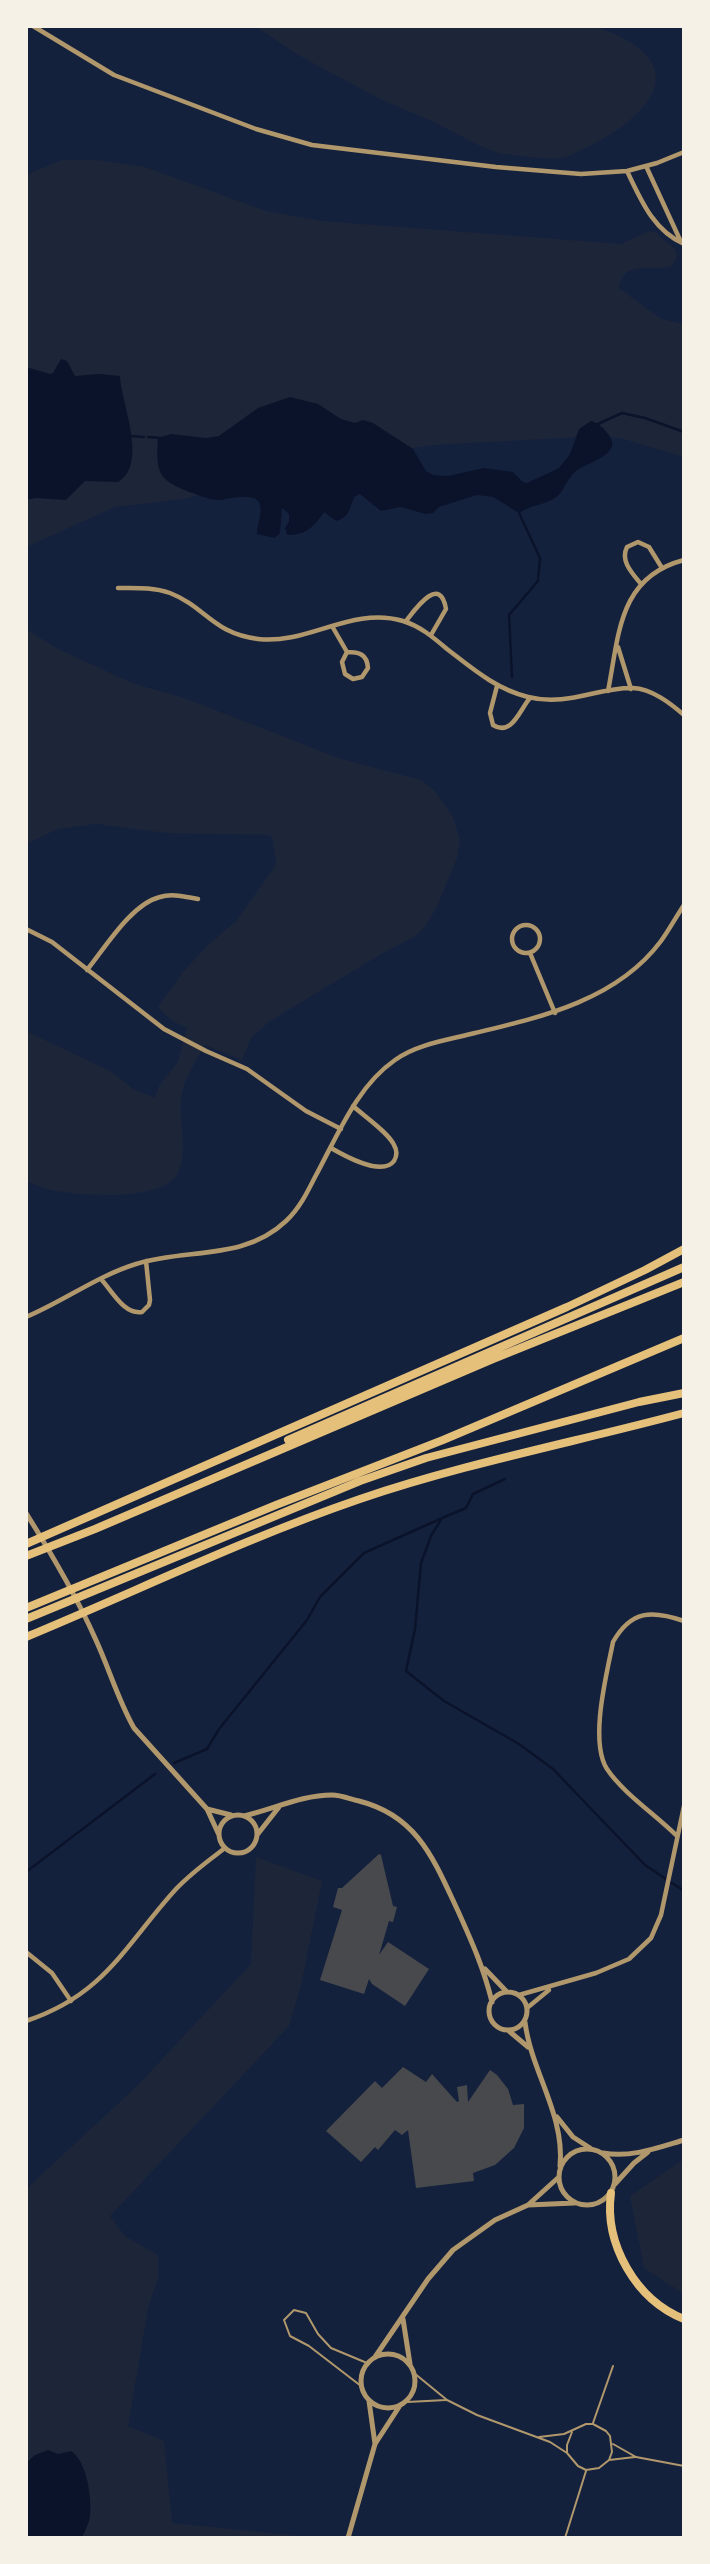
<!DOCTYPE html>
<style>
body{margin:0}
#map{position:relative;width:710px;height:2564px;overflow:hidden;background:#14213d;font-family:"PT Sans",sans-serif}
canvas{display:block}
.frame{position:absolute;inset:0;border:28px solid #f6f1e7;pointer-events:none}
</style>
<div id="map">
<canvas width="710" height="2564"></canvas>
<div class="frame"></div>
</div>
<script>
const ctx = document.querySelector('canvas').getContext('2d');
ctx.lineJoin = 'round';
function fillPath(path, color) {
  ctx.fillStyle = color;
  ctx.fill(path, 'evenodd');
}
function stroke(path, color, width, dash) {
  ctx.strokeStyle = color;
  ctx.lineWidth = width;
  ctx.lineCap = dash ? 'butt' : 'round';
  ctx.setLineDash(dash || []);
  ctx.stroke(path);
}
fillPath(new Path2D(`
 M255,26h339c116,39 47,100 -28,131l-12,2 -26,-2 -30,-4 -18,-7 -48,-25 -52,-22 -82,-44z
 M62,160h34l49,7 121,44 56,10 299,23 28,-13 7,2 19,16 2,7 -5,10c-22,7 -49,-8 -53,22l42,31 23,5v133l-64,-19 -20,-2 -166,9 -47,7 -203,47 -69,8 -89,40v-372z
 M26,629l32,20 74,34 55,16 154,60 80,21 14,11 18,26 7,23 -3,18 -20,49 -13,21 -10,9 -31,16 -113,68 -19,17 -9,22 -37,-15c-8,15 -22,35 -24,53 -3,25 8,51 -3,75 -13,29 -100,23 -126,17 -9,-2 -17,-6 -26,-8v-151l86,41 21,17 22,9 4,-12 19,-24 9,-34 -16,-8 -13,-13 25,-35 25,-27 28,-24 38,-53 2,-7 -4,-24 -4,-2 -102,-2 -70,-9 -38,5 -30,14 -2,4z
 M256,1857l66,24 -21,104 -12,41 -179,190 15,20 33,19v23l-10,30 -20,118 36,15 8,82 147,15h-293v-349l111,-103 114,-122z
 M684,2159v135l-40,-26 -14,-72z`), '#1d2539');
fillPath(new Path2D(`
 M61,359l6,2 8,15 24,-2 21,2c1,27 29,88 -2,106l-33,-1 -19,19 -30,-2 -10,2v-133l24,7 3,-1z
 M290,397l28,7 23,15 14,4 8,-3 10,3 40,26 13,22 7,4 15,1 36,-8 29,4 10,10 4,1 32,-15 11,-14 9,-25 12,-8c7,2 12,6 17,13 17,21 -22,28 -33,38 -8,7 -12,21 -20,26 -11,7 -24,7 -36,15l-26,-16 -16,-2 -38,12 -6,6 -7,1 -26,-7 -19,4 -21,-17 -6,3c-4,11 -5,21 -18,24l-12,-9c-9,14 -19,24 -37,23l-2,-7 4,-6v-8l-7,-6 -2,25 -5,5 -18,-4c0,-9 7,-25 1,-33 -5,-7 -29,-3 -36,-1 -8,1 -20,-3 -27,-6 -35,-13 -40,-18 -37,-56l13,-4 35,4 13,-2 39,-28z
 M48,2450l10,4 13,-3c16,10 21,47 19,65 -1,7 -5,15 -8,22h-56v-75l9,-8z`), '#0b132b');
stroke(new Path2D(`
 M598,424l24,-11 23,5 39,14
 M130,436l14,1
 M148,437l13,1
 M512,677l-3,-62 29,-34 2,-23 -21,-45
 M505,1479l-32,15 -7,14 -24,10 -11,18 -10,27 -6,66 -9,42 38,30 75,43 34,25 92,96 39,26
 M174,1763l33,-14 12,-20 88,-109 13,-23 44,-44 76,-34
 M26,1872l129,-98`), '#0b132b', 2.5);
fillPath(new Path2D(`
 M379,1854l2,1 12,51 4,1 -4,15 -4,-1 -10,34 9,-13 41,27 -24,37 -33,-22 -3,-5 -5,15 -44,-14 22,-70 -9,-3 5,-19h4z
 M403,2067l23,15 6,-8 25,28 2,-1 -2,-14 10,-2 1,17 22,-32 7,5 11,14 5,16 11,-1v24l-10,20 -19,17 -22,8 1,8 -58,7 -8,-58 -6,5 -7,-5 -17,20 -3,-3 -14,15 -35,-31 49,-50 7,7z`), '#48494c');
stroke(new Path2D(`
 M414,2373l33,27 30,15 73,27 17,11 11,13 8,4 13,-2 10,-8 3,-8 -2,-16 -4,-5 -13,-7h-7l-22,10 -25,3
 M361,2386l-52,-40 -19,-10 -6,-16 10,-10 12,3 12,21 13,14 36,15
 M407,2402l39,-2
 M593,2423l20,-57
 M613,2444l23,13 48,9
 M567,2453v-8l5,-13
 M609,2460l26,-3
 M565,2538l21,-67`), '#b1986c', 2);
stroke(new Path2D(`
 M33,26l81,49 142,54 56,16 184,22 85,7 46,-3 30,-8 27,-11
 M646,166l35,76
 M627,171c14,29 26,59 57,73
 M641,584c-9,-11 -21,-23 -14,-37l11,-5 11,5 13,21
 M118,588c18,0 35,-1 52,5 36,14 42,40 88,46 50,6 93,-33 145,-18 17,5 31,17 44,28 26,20 49,40 81,48 40,10 70,-10 105,-9 19,1 37,15 51,27
 M406,621c8,-10 34,-48 40,-12l-15,26
 M332,626l15,26 -5,10 3,12 8,5 9,-2 6,-9c-1,-14 -9,-16 -21,-16
 M618,647l13,42
 M497,686l-7,27 3,12c19,12 27,-16 37,-27
 M608,691c11,-55 10,-114 76,-131
 M512 939a14 14 0 1 1 28 0a14 14 0 1 1-28 0Z
 M26,929l26,13 112,87 42,22 41,18 59,42 35,18
 M530,953l25,60
 M87,970c18,-22 44,-66 73,-73 12,-4 26,0 38,2
 M331,1148c12,7 51,29 63,13 3,-5 3,-11 0,-16 -5,-12 -30,-29 -41,-39
 M101,1279c11,12 23,36 41,33l7,-7 1,-5 -4,-39
 M26,1317c38,-16 71,-41 110,-53 51,-16 108,-3 150,-43 13,-12 21,-28 29,-44 22,-40 41,-90 80,-117 22,-16 53,-20 80,-27 67,-16 142,-33 186,-92 8,-11 15,-24 23,-36
 M677,1836c-21,-21 -54,-43 -70,-67 -18,-28 0,-96 6,-127 18,-32 39,-32 71,-21
 M26,1952l26,21 19,28
 M519,1995l77,-22 33,-14 22,-21 10,-23 23,-109
 M527,2008l22,-18
 M26,2021c79,-26 99,-76 150,-132 15,-16 32,-28 49,-41`), '#b1986c', 4.5);
stroke(new Path2D(`
 M26,1513c25,40 50,82 69,125 14,30 23,62 39,90l73,81 12,26
 M207,1809l24,6
 M219 1834a19 19 0 1 1 38 0a19 19 0 1 1-38 0Z
 M244,1816c30,-7 58,-21 88,-21 9,0 18,4 27,6 59,15 75,59 99,110 14,31 26,58 34,91
 M257,1835l22,-28
 M485,1969l22,23
 M489 2011a19 19 0 1 1 38 0a19 19 0 1 1-38 0Z
 M525,2022c6,49 40,93 35,144
 M509,2031l19,16
 M557,2117l16,20 17,11
 M559 2177a28 28 0 1 1 56 0a28 28 0 1 1-56 0Z
 M603,2153c28,5 54,-5 81,-13
 M615,2184l19,-21 14,-11
 M528,2205l46,-2
 M403,2319l7,45
 M361 2381a27 27 0 1 1 54 0a27 27 0 1 1-54 0Z
 M375,2357l53,-78 25,-29 42,-30 33,-15 31,-28
 M369,2401l6,43
 M348,2538l27,-94 24,-37`), '#b1986c', 5);
stroke(new Path2D(`
 M288,1440l396,-173
 M26,1544l541,-237 78,-37 39,-21
 M26,1556l69,-27 398,-170 191,-77
 M26,1608l250,-103 167,-65 241,-102
 M26,1619l334,-138 66,-23 213,-56 45,-9
 M26,1637c111,-46 220,-99 334,-138 106,-36 216,-57 324,-86
 M611,2193c-7,51 25,107 73,126`), '#e5c07b', 8);
</script>
